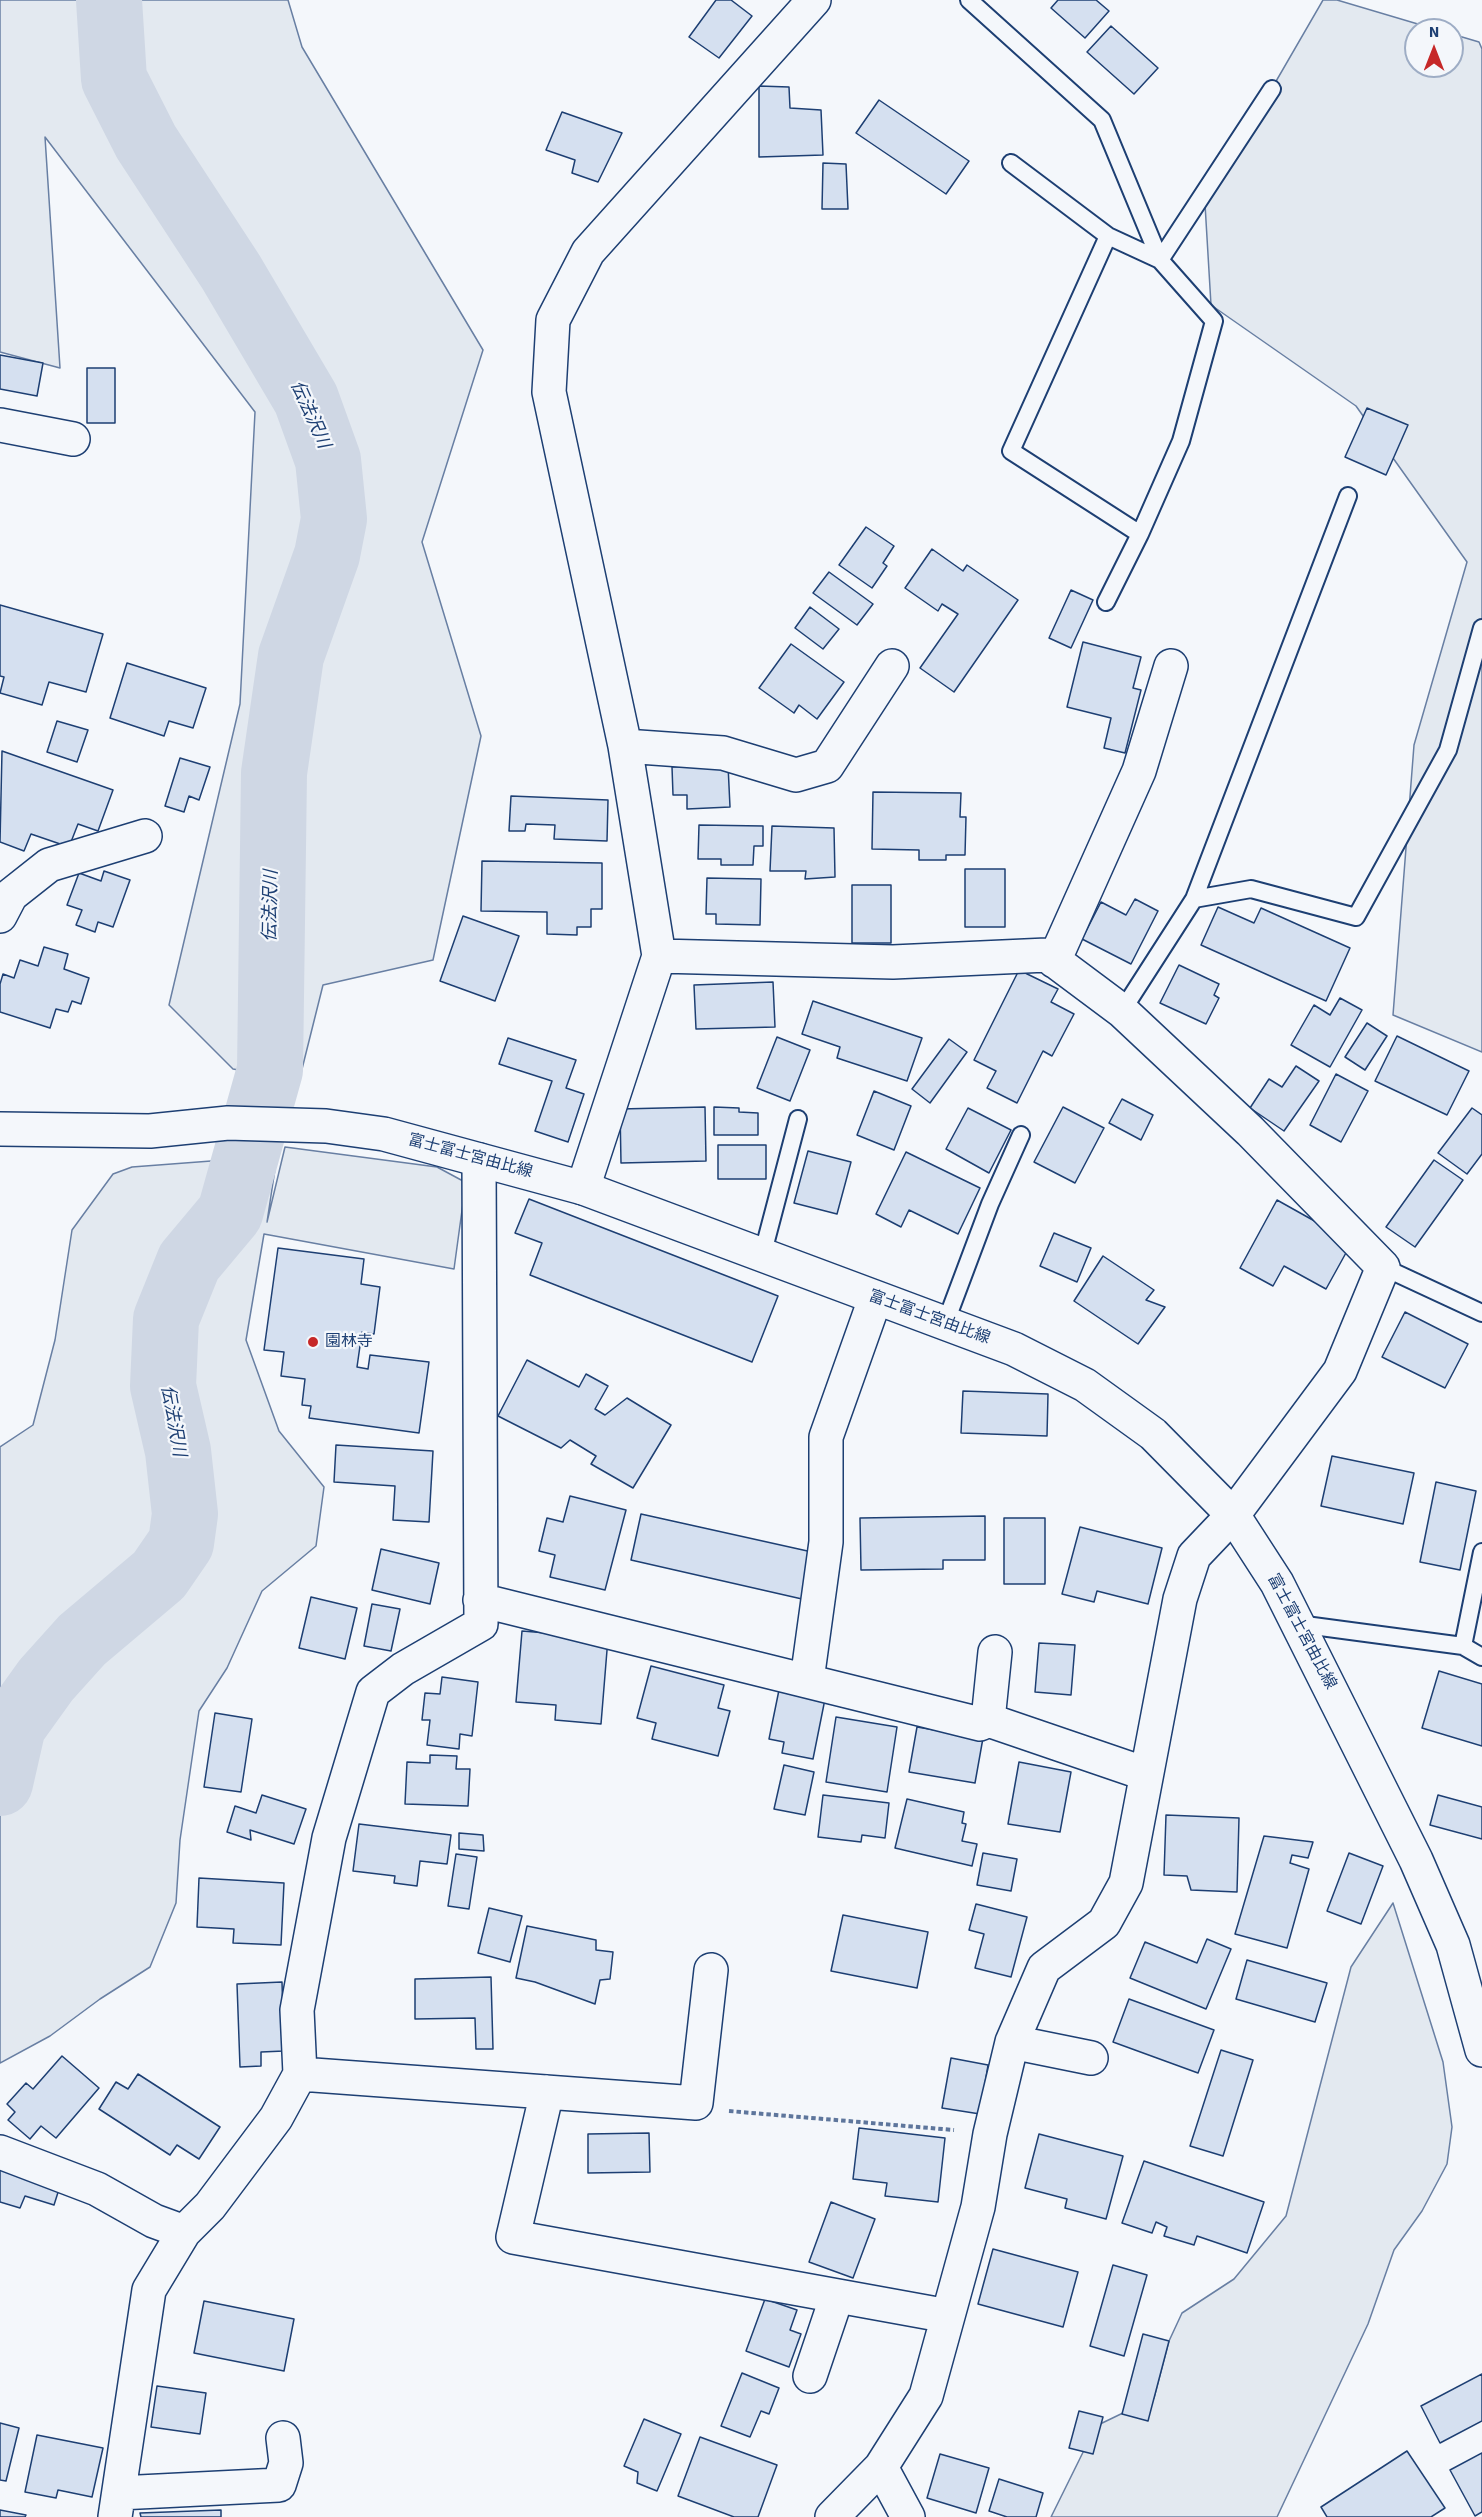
<!DOCTYPE html>
<meta charset="utf-8">
<style>
body{margin:0}
#map{position:relative;width:1482px;height:2517px;overflow:hidden;background:#f4f7fb;font-family:"Source Sans 3",sans-serif}
canvas{display:block}
.north{position:absolute;left:1404px;top:18px;width:60px;height:60px;box-sizing:border-box;background:#f4f7fb;border:2px solid #9eadc5;border-radius:50%;rotate:0deg;font-size:16px;font-weight:700;line-height:24px;text-align:center;color:#1d3f73}
.north::after{content:'';display:block;margin:auto;width:21px;height:27px;background:#c62828;clip-path:polygon(50% 0,100% 100%,50% 72%,0 100%)}
</style>
<div id="map">
<canvas width="1482" height="2517"></canvas>
<div class="north">N</div>
</div>
<script>
const ctx = document.querySelector('canvas').getContext('2d');
ctx.lineJoin = 'round';
function fillPath(path, color) {
  ctx.fillStyle = color;
  ctx.fill(path, 'evenodd');
}
function stroke(path, color, width, dash) {
  ctx.strokeStyle = color;
  ctx.lineWidth = width;
  ctx.lineCap = dash ? 'butt' : 'round';
  ctx.setLineDash(dash || []);
  ctx.stroke(path);
}
function write(font, color, halo, rows, align = 'center') {
  ctx.font = font + ' "Source Sans 3","Noto Sans JP",sans-serif';
  ctx.lineWidth = 4.5;
  ctx.setLineDash([]);
  ctx.textBaseline = 'middle';
  ctx.strokeStyle = halo;
  ctx.fillStyle = color;
  for (const [text, x, y, turn = 0] of rows) {
    ctx.save();
    ctx.translate(x, y);
    ctx.rotate((+turn || 0) * Math.PI / 180);
    ctx.textAlign = isNaN(turn) ? turn : align;
    if (halo) ctx.strokeText(text, 0, 0);
    ctx.fillText(text, 0, 0);
    ctx.restore();
  }
}
const green = new Path2D(`
 M0,0h288l14,47 181,303 -61,192 59,194 -48,224 -110,25 -24,96 -66,-12 -64,-64 71,-301 15,-292 -210,-275 15,231 -60,-16z
 M1323,0h14l101,30h-22v36h36v-32l27,8 3,7v1003l-89,-37 21,-270 53,-183 -111,-156 -145,-101 -6,-101z
 M285,1147l152,20 26,14v22l-9,66 -190,-35 -18,106 33,91 45,56 -8,59 -54,45 -35,77 -28,43 -19,129 -4,63 -26,64 -50,32 -50,37 -50,27v-616l33,-22 22,-85 17,-110 41,-56 19,-7 145,-11 -10,66z
 M1393,1903l50,159 9,65 -5,37 -25,47 -28,39 -26,74 -91,193h-226l45,-91 58,-28 15,-57 13,-28 52,-34 52,-63 65,-249z`);
fillPath(green, '#e3e9f0');
stroke(green, '#687fa3', 1.5);
stroke(new Path2D(`
 M0,1783l13,-57 33,-46 36,-40 77,-65 22,-32 4,-29 -7,-63 -15,-65 3,-67 23,-57 41,-49 40,-143 4,-297 17,-117 36,-101 7,-36 -6,-59 -22,-61 -75,-127 -85,-130 -32,-63 -5,-79`), '#cfd7e4', 66);
const building = new Path2D(`
 M716,0h15l21,16 -33,42 -30,-21z
 M1058,0h38l13,11 -24,27 -34,-30z
 M1111,26l47,42 -24,26 -47,-42z
 M759,86l30,1 1,21 31,2 2,45 -64,2z
 M879,100l90,61 -23,33 -90,-61z
 M562,112l60,21 -24,49 -26,-9 3,-13 -29,-10z
 M823,163l23,1 2,45h-26z
 M0,355l43,8 -6,33 -37,-7z
 M87,368h28v55h-28z
 M1367,408l41,17 -22,50 -41,-18z
 M866,527l28,19 -11,17 4,3 -15,22 -33,-23z
 M932,549l31,22 4,-6 51,35 -64,92 -34,-24 38,-54 -16,-10 -4,7 -33,-23z
 M829,572l44,32 -16,21 -44,-32z
 M1071,590l22,10 -22,48 -22,-10z
 M0,605l103,29 -17,58 -37,-10 -7,23 -42,-12 4,-16 -4,-1z
 M810,607l29,22 -16,20 -28,-21z
 M1083,642l58,15 -8,31 8,2 -16,63 -21,-5 7,-30 -44,-11z
 M791,644l53,38 -27,37 -18,-14 -5,8 -35,-25z
 M127,663l79,25 -13,40 -24,-7 -5,15 -54,-18z
 M57,721l31,9 -11,32 -30,-10z
 M2,751l111,39 -15,41 -20,-7 -9,23 -38,-13 -7,17 -24,-9z
 M180,758l30,9 -11,33 -10,-4 -5,16 -19,-6z
 M728,765l2,42 -43,2v-14h-14l-1,-28z
 M873,792l88,1 -1,24h6l-1,38h-19v5h-27v-10l-47,-1z
 M511,796l97,4 -1,41 -53,-2 1,-14 -29,-1 -1,7h-16z
 M699,825l64,1v20h-9l-1,19h-32v-6h-23z
 M772,826l62,2 1,49 -30,2 1,-8h-36z
 M482,861l120,2v46h-11v18h-14v8l-30,-1v-22l-66,-1z
 M965,869h40v58h-40z
 M104,871l26,9 -17,47 -15,-5 -3,10 -19,-7 6,-15 -15,-5 12,-32 22,8z
 M707,878l54,1 -1,46 -44,-1v-10h-10z
 M852,885h39v58h-39z
 M1135,899l23,12 -27,53 -49,-25 19,-37 25,13z
 M1218,907l36,16 7,-15 89,40 -24,53 -125,-56z
 M463,916l56,20 -24,65 -55,-20z
 M44,947l24,7 -4,15 25,9 -8,26 -9,-3 -4,11 -12,-3 -6,19 -50,-16v-28l3,-10 11,4 6,-18 18,6z
 M1179,965l40,19 -5,11 5,3 -13,26 -46,-21z
 M1019,970l39,19 -7,13 23,12 -22,42 -9,-5 -26,52 -30,-15 9,-17 -22,-11z
 M773,982l2,45 -79,2 -2,-44z
 M1340,998l22,12 -32,57 -39,-22 23,-40 16,10z
 M813,1001l109,37 -15,43 -70,-23 3,-11 -38,-13z
 M1367,1023l20,13 -22,34 -20,-13z
 M1397,1036l72,35 -22,44 -72,-34z
 M777,1037l33,13 -20,51 -33,-13z
 M508,1038l68,22 -10,28 18,6 -16,48 -33,-11 17,-50 -53,-17z
 M949,1039l18,13 -37,51 -18,-14z
 M1296,1066l23,15 -35,50 -34,-23 19,-29 13,8z
 M1336,1074l32,17 -27,51 -31,-17z
 M874,1091l37,15 -17,44 -37,-15z
 M1122,1099l31,16 -12,25 -32,-17z
 M705,1107l1,54 -85,2 -1,-54z
 M714,1107l25,1v4l19,1v22h-44z
 M1063,1107l41,21 -29,55 -41,-21z
 M968,1108l43,22 -22,43 -43,-24z
 M1472,1108l10,7v39l-15,20 -29,-21z
 M718,1145h48v34h-48z
 M808,1151l43,11 -14,52 -43,-11z
 M906,1152l74,36 -22,46 -49,-24 -8,17 -25,-13z
 M1434,1160l29,20 -48,67 -29,-20z
 M529,1199l249,97 -26,66 -222,-87 12,-32 -27,-10z
 M1277,1200l75,42 -26,47 -42,-23 -11,20 -33,-18z
 M1054,1233l37,15 -14,34 -37,-16z
 M278,1248l86,11 -3,25 19,3 -6,47 -12,-2 -5,35 11,2 2,-14 59,7 -10,71 -110,-15 2,-12 -9,-1 3,-26 -24,-3 3,-24 -20,-2z
 M1103,1256l51,34 -8,10 19,7 -27,37 -64,-43z
 M1405,1312l63,32 -23,44 -63,-31z
 M527,1360l52,27 7,-13 22,12 -13,23 10,6 22,-17 44,27 -38,63 -42,-24 5,-8 -26,-16 -9,8 -63,-32z
 M963,1391l85,3 -1,42 -86,-3z
 M336,1445l97,6 -4,71 -36,-2 2,-34 -61,-4z
 M1332,1456l82,17 -11,51 -82,-18z
 M1436,1482l40,9 -16,79 -40,-8z
 M570,1496l56,14 -21,80 -55,-13 5,-22 -16,-4 8,-33 16,4z
 M641,1514l171,38 -10,47 -171,-39z
 M985,1516v44h-42v9l-82,1 -1,-52z
 M1004,1518h41v66h-41z
 M1080,1527l82,21 -14,56 -51,-13 -3,11 -32,-8z
 M381,1549l58,14 -9,41 -58,-14z
 M311,1597l46,11 -12,51 -46,-11z
 M372,1604l28,5 -9,42 -27,-5z
 M522,1631l86,7 -7,86 -46,-4 1,-15 -40,-3z
 M1039,1643l36,2 -4,50 -36,-3z
 M651,1666l73,19 -6,23 12,3 -12,45 -66,-17 4,-16 -19,-5z
 M1439,1671l43,13v62l-60,-18z
 M442,1677l36,5 -6,54 -12,-2 -1,15 -32,-4 3,-25h-8l3,-27 15,1z
 M779,1690l46,9 -12,60 -31,-6 2,-11 -15,-3z
 M215,1713l37,6 -11,73 -37,-5z
 M836,1717l61,10 -10,65 -61,-10z
 M917,1727l66,11 -8,45 -66,-11z
 M430,1755l27,1 -1,13h14l-2,37 -63,-2 2,-42 23,1z
 M1019,1762l52,10 -11,60 -52,-8z
 M784,1765l30,7 -9,43 -31,-6z
 M262,1795l44,14 -12,35 -44,-14 1,10 -24,-8 8,-26 21,7z
 M823,1795l66,8 -4,35 -23,-3 -1,7 -43,-5z
 M1438,1795l44,12v32l-52,-14z
 M907,1799l57,13 -2,11 4,1 -4,17 15,3 -5,22 -77,-18z
 M1166,1815l73,3 -2,74 -46,-2 -4,-14 -23,-1z
 M359,1824l92,11 -4,29 -27,-3 -3,25 -23,-3 1,-7 -42,-5z
 M459,1833l24,2 1,16 -25,-2z
 M1264,1836l49,6 -5,16 -16,-3 -2,8 19,6 -22,79 -52,-14z
 M983,1853l34,6 -6,32 -34,-6z
 M1349,1853l34,13 -22,58 -34,-13z
 M456,1854l21,3 -8,52 -21,-3z
 M199,1878l85,5 -3,62 -48,-2 1,-14 -37,-2z
 M976,1904l51,13 -16,60 -36,-9 9,-34 -15,-4z
 M489,1908l33,8 -12,46 -32,-9z
 M843,1915l85,17 -11,56 -86,-17z
 M527,1926l69,14v10l17,2 -3,27 -10,1 -5,24 -60,-22 -19,-4z
 M1207,1939l24,10 -25,60 -76,-31 15,-36 52,21z
 M1247,1960l80,23 -12,39 -79,-23z
 M491,1977l2,72h-17l-1,-31 -60,1v-40z
 M282,1982l2,69 -23,1v14l-21,1 -3,-83z
 M1129,1999l85,31 -16,43 -85,-31z
 M1221,2050l32,10 -30,96 -33,-10z
 M62,2056l37,32 -43,50 -15,-12 -11,13 -22,-19 7,-8 -8,-8 19,-21 7,6z
 M951,2058l37,7 -8,49 -38,-6z
 M138,2074l82,53 -21,32 -22,-14 -7,10 -71,-46 17,-27 12,7z
 M859,2128l86,10 -7,64 -53,-6 2,-13 -34,-4z
 M649,2133l1,39 -62,1v-39z
 M1039,2134l84,22 -17,63 -41,-11 2,-9 -42,-11z
 M1144,2161l120,41 -17,51 -50,-17 -3,9 -30,-9 3,-9 -11,-5 -4,11 -30,-10z
 M0,2166l60,20 -6,19 -29,-9 -5,12 -20,-6z
 M831,2202l44,17 -22,59 -44,-16z
 M993,2249l85,23 -15,55 -85,-23z
 M1113,2265l34,10 -23,81 -34,-10z
 M765,2299l32,11 -7,20 11,4 -12,33 -43,-16z
 M204,2301l90,18 -10,52 -90,-18z
 M1143,2334l26,7 -21,80 -26,-7z
 M742,2373l37,15 -10,26 -8,-3 -11,26 -29,-11z
 M1482,2374v47l-42,22 -19,-37z
 M157,2386l49,7 -6,41 -49,-7z
 M1079,2411l24,6 -10,37 -24,-6z
 M644,2419l37,15 -24,57 -20,-8 1,-11 -14,-6z
 M0,2423l19,5 -13,53 -6,-1z
 M37,2435l66,13 -11,49 -34,-7 -2,8 -31,-6z
 M700,2437l77,28 -19,52h-24l-56,-21z
 M1407,2451l38,57 -14,9h-104l-6,-10z
 M1482,2453v59l-7,4 -25,-46z
 M940,2454l49,14 -13,45 -49,-15z
 M999,2479l44,14 -7,24h-29l-18,-6z
 M0,2510l26,5 -1,2h-25z
 M221,2510v7h-80l-1,-4z`);
fillPath(building, '#d5e0f0');
stroke(building, '#1d3f73', 1.5);
const lane = new Path2D(`
 M969,0l133,120 58,140 54,61 -33,120 -41,93 -129,-83 97,-215 52,24
 M1011,163l97,73
 M1160,260l112,-171
 M1106,602l34,-68
 M1194,899l154,-403
 M1122,1011l72,-112 57,-10 105,28 92,-167 34,-122
 M762,1256l36,-137
 M1383,1267l99,46
 M945,1324l45,-120 31,-69
 M1298,1624l165,22 19,-94
 M1463,1646l19,11`);
const street = new Path2D(`
 M0,425l73,14
 M625,746l98,7 73,22 31,-9 65,-100
 M0,916l11,-21 38,-30 96,-29
 M659,956l234,6 154,-7 75,56 128,120 133,136 -43,104 -107,144 -39,41 -14,43 -54,284 -22,40 -60,45 -32,74 -22,92 -12,73 -52,189 -45,71 -49,50
 M1054,961l85,-190 32,-105
 M583,1188l76,-232 -34,-210 -76,-354 4,-72 35,-68 226,-252
 M480,1600l500,124 8,-4 158,54
 M807,1680l19,-138v-105l49,-138
 M988,1720l7,-68
 M1012,2042l79,16
 M300,2074l396,29 15,-133
 M547,2092l-34,145 435,79
 M0,2152l97,37 57,32 30,11
 M810,2376l27,-80
 M881,2467l27,50
 M119,2493l160,-8 7,-22 -3,-25
 M115,2517l34,-227 35,-58 26,-26 66,-88 24,-44 -3,-64 32,-172 44,-146 30,-23 78,-45 -2,-464`);
const primary = new Path2D(`
 M0,1129l150,2 78,-8 98,3 58,8 199,54 431,161 71,36 68,49 80,81 44,68 139,277 37,85 29,105`);
stroke(lane, '#1d3f73', 20);
stroke(street, '#1d3f73', 36);
stroke(primary, '#1d3f73', 36);
stroke(new Path2D(`
 M729,2111l225,19`), '#5e769c', 4, [4.5, 3]);
stroke(lane, '#f4f7fb', 16);
stroke(street, '#f4f7fb', 33);
stroke(primary, '#f4f7fb', 33);
for (const [x, y, r, color] of [
 [313,1342,6,"#c62828"]
]) {
  const dot = new Path2D();
  dot.arc(x, y, r, 0, 2 * Math.PI);
  ctx.fillStyle = color;
  ctx.fill(dot);
  stroke(dot, '#f4f7fb', 2);
}
write('16px', '#1d3f73', '#f4f7fb', [
 ["富士富士宮由比線",470,1157,15],
 ["富士富士宮由比線",929,1318,20],
 ["富士富士宮由比線",1301,1632,62]
]);
write('16px', '#1d3f73', '#f4f7fb', [
 ["園林寺",325,1342]
], 'left');
write('italic 18px', '#1d3f73', '#f4f7fb', [
 ["伝法沢川",309,415,66],
 ["伝法沢川",272,906,-89],
 ["伝法沢川",172,1421,80]
]);
</script>
